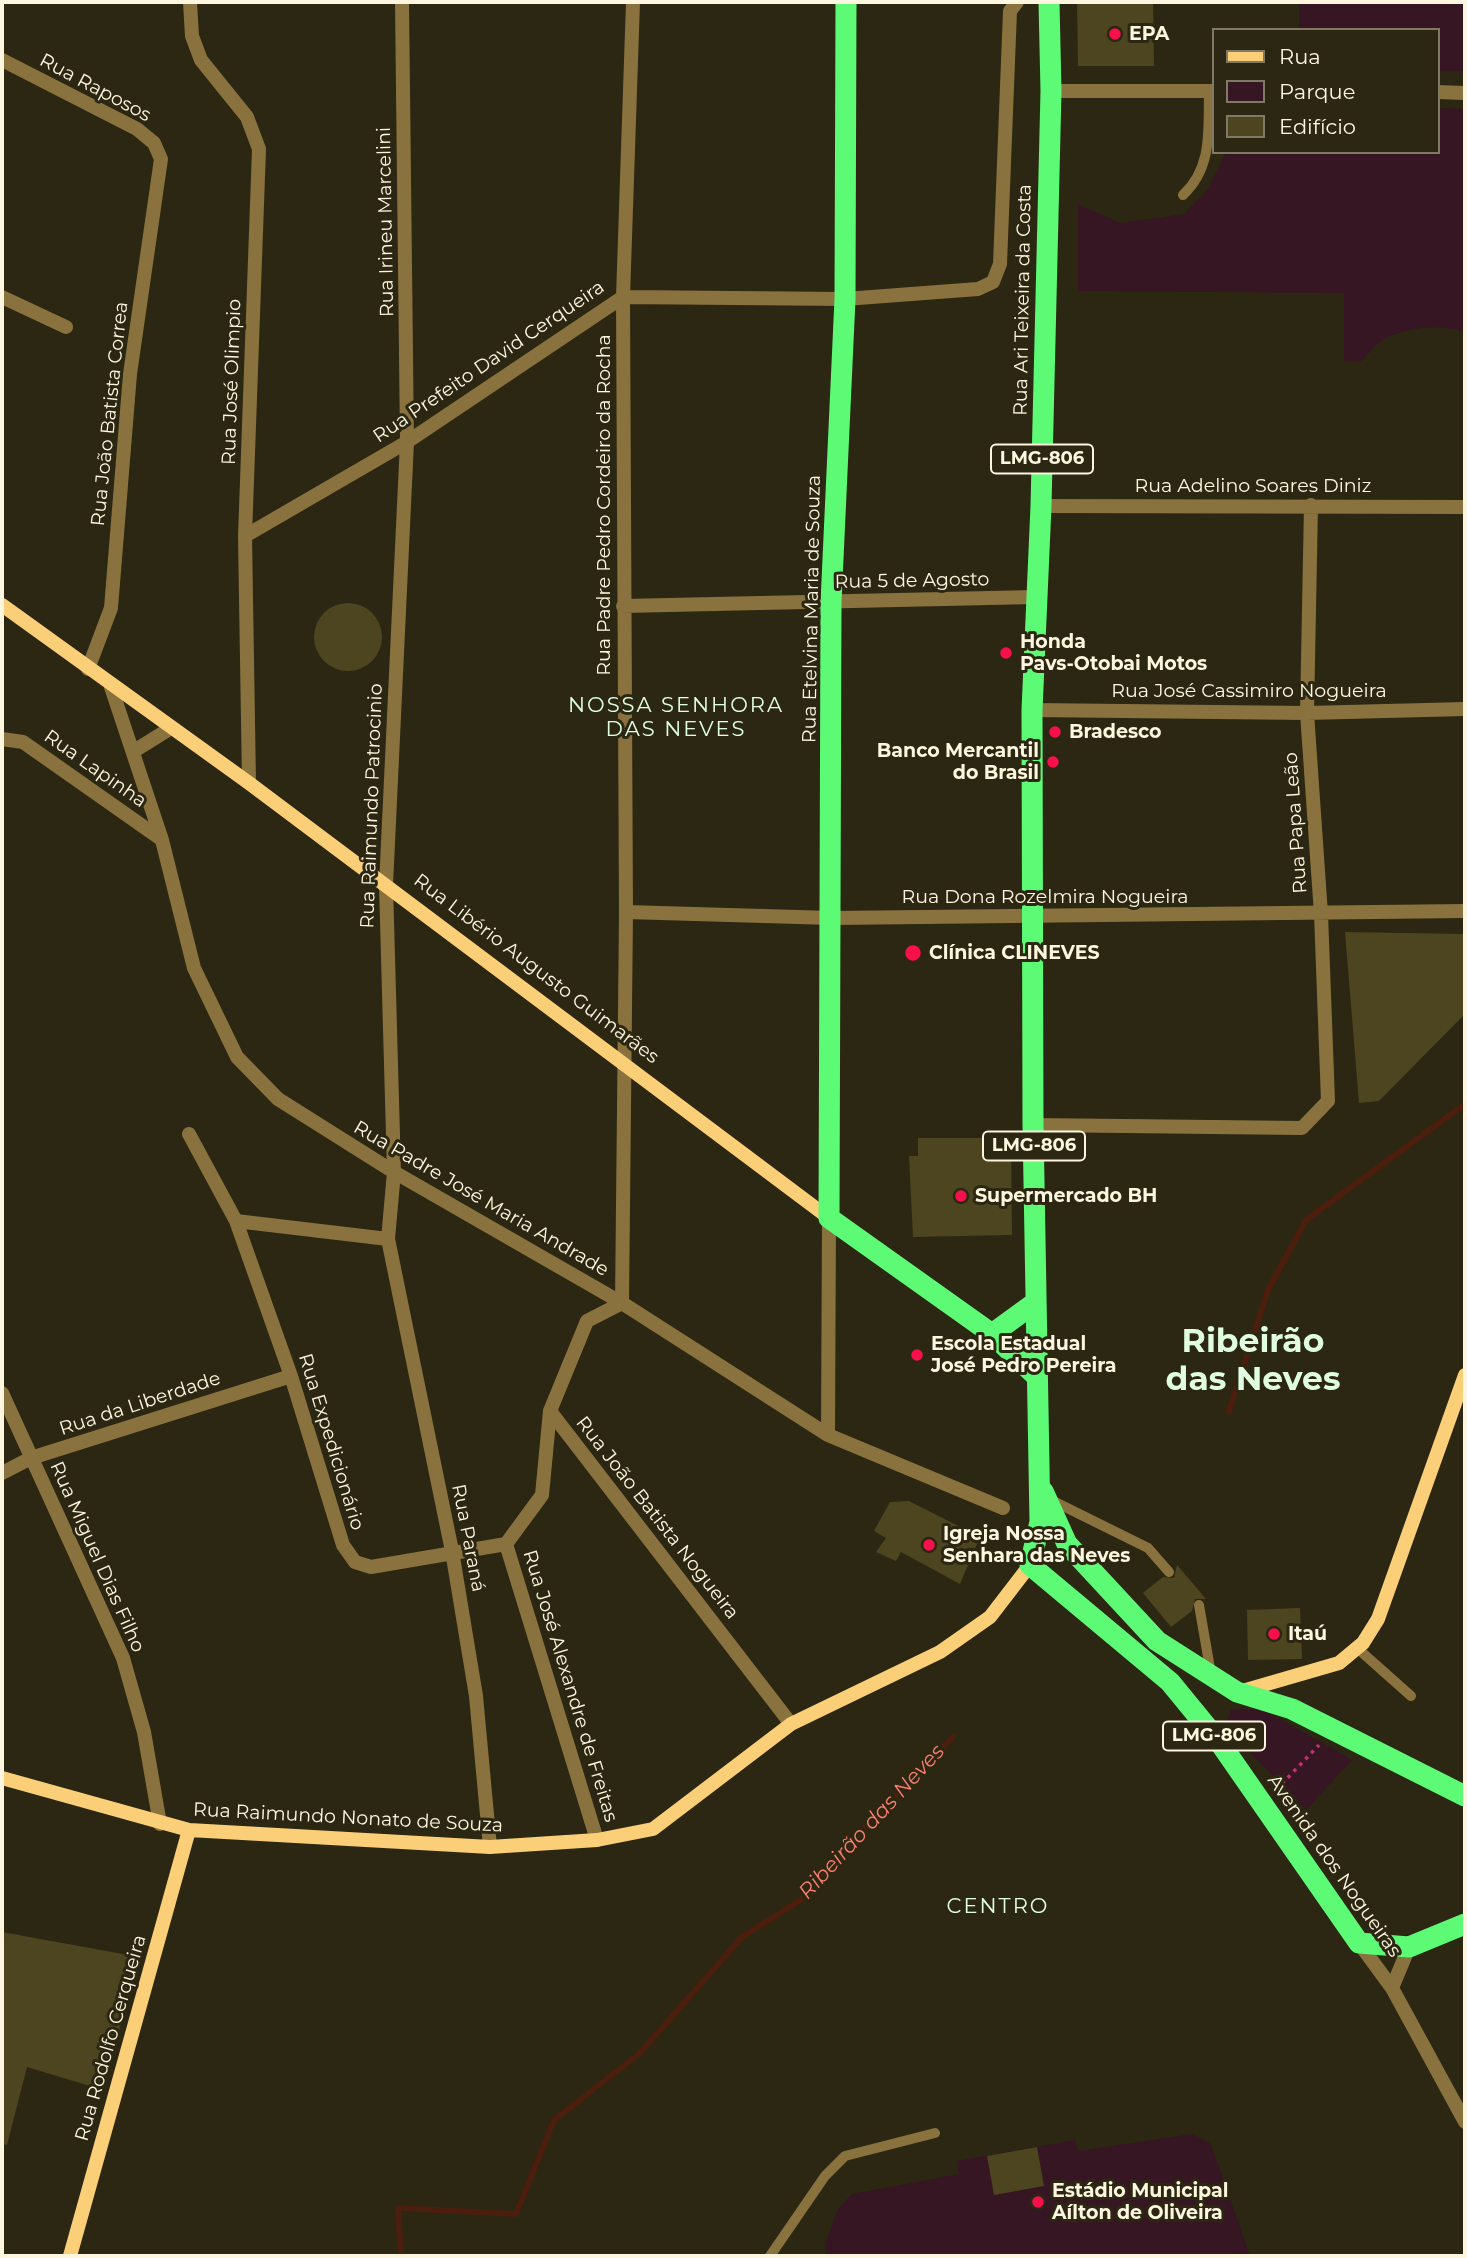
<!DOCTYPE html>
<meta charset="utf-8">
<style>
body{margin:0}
#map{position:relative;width:1467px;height:2258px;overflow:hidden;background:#2c2712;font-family:Montserrat,sans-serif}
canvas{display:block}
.frame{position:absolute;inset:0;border:4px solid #fef6df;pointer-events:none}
.legend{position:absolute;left:1212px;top:28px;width:228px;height:126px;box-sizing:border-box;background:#2c2712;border:2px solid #807a64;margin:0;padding:9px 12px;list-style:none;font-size:21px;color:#fef6df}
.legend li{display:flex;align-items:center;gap:14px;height:35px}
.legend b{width:35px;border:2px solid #807a64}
</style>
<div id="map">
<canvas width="1467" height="2258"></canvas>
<div class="frame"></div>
<ul class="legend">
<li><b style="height:9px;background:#fbcf78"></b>Rua</li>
<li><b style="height:19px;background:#361622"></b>Parque</li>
<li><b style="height:19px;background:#4d451f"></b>Edifício</li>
</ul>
</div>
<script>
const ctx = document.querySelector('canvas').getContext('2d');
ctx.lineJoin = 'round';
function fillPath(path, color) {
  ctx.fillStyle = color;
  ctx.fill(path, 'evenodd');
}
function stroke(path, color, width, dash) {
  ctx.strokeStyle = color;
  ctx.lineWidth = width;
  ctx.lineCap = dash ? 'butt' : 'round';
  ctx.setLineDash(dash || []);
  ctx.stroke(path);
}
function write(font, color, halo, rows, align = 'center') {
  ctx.font = font + ' Montserrat,sans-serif';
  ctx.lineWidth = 6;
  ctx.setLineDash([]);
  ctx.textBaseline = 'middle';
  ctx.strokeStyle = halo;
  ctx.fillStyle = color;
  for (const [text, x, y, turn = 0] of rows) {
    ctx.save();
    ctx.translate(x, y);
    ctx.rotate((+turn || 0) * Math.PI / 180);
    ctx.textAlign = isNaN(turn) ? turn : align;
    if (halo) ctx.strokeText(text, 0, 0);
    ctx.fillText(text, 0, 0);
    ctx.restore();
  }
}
fillPath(new Path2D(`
 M1299,2h166v69h-28v-41h-138z
 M1437,108l28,1v223c-25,-8 -62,-6 -85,10 -7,5 -13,14 -20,20h-16v-69l-266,-2v-87l42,19 64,-9 24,-25 18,-37h211z
 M1262,1709l90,51 -46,50 -81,-83 6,-17z
 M1192,2134l19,10 39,112h-424l-1,-12 13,-35 14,-15 107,-20 -2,-13 118,-21 3,11z`), '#361622');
stroke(new Path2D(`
 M1229,1411l39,-121 38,-70 159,-116
 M401,2256l-3,-48 118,6 38,-94 85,-66 103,-117 68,-43 59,-71 84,-86`), '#4b1e0d', 6);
fillPath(new Path2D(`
 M1077,2h76l1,64h-76z
 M314 637a34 34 0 1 1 68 0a34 34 0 1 1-68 0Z
 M1345,932l120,2v80l-86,87 -20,2z
 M918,1138h93l1,97 -99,2 -4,-81h9z
 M909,1501l71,36 -20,47 -59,-32 -5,9 -20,-9 10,-14 -12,-7 16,-29z
 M1177,1565l29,34h-11l-3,12 -21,16 -28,-34 20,-16 11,1z
 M1300,1608l2,51 -54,1 -1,-50z
 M2,1932l137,25 -36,133 -76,-23 -20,78 -5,-1z
 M1037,2147l7,39 -50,9 -7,-39z`), '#4d451f');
stroke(new Path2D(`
 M1276,1790l43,-45`), '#bc356e', 3.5, [3.5, 5]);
stroke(new Path2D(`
 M1183,195c30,-28 25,-65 26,-104
 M1047,1498l101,50 21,24
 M1199,1605l12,69
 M1357,1648l54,48
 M770,2256l55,-80 20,-20 90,-23`), '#8a723f', 10);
stroke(new Path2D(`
 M190,2l2,34 9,24 46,57 12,32 -14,387 4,247
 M402,2l5,440 -21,443 8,287 -6,67 64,312 24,145 14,151
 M2,60l135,69 17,14 7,16 -31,215 -19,234 -23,61
 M1051,91h162
 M1437,92l28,1
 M2,297l64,30
 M1041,506l424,1
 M245,536l162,-94 216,-145 222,2 133,-10 15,-7 7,-18 10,-253 7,-9
 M623,606l412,-9
 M111,687l51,153 32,128 43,89 41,42 116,73 228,131 206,132 175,73
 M1032,710l275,3 158,-4
 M2,739l21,3 138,97
 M134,751l37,-23
 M626,912l206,6 633,-7
 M1033,1125l269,3 26,-27 -7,-187 -14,-201 4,-208
 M189,1134l47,87 55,155 52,169 12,17 16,5 135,-23 36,-49 8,-84 37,-90 35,-18
 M236,1221l152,18
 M622,1303l4,-391 -3,-615 10,-295
 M2,1393l121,265 21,74 16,92
 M550,1411l241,313
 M828,1435l1,-217
 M2,1473l29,-15 260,-82
 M506,1544l91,296
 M1359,1943l33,45 73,134
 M1392,1988l17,-41`), '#8a723f', 14);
stroke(new Path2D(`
 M2,605l247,178 580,435
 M1239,1692l100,-29 24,-20 15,-24 87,-244
 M2,1778l187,52 301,17 107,-7 56,-11 138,-105 149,-72 50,-35 40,-52
 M70,2256l119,-426`), '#fbcf78', 14);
stroke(new Path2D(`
 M846,2l-1,297 -14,303 -2,616 163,116 44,42
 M992,1334l44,-32
 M1043,1491l24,53 90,97 80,51 55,17 173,87
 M1030,1565l10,-43 -7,-397 -1,-415 9,-204 10,-415 -2,-89
 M1030,1565l140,117 50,61 139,200 50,4 56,-23`), '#5dfa76', 21);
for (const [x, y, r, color] of [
 [1115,34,7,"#f8104d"],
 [1006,653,7,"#f8104d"],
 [1055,732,7,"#f8104d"],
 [1053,762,7,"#f8104d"],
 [913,953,9,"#f8104d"],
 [961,1196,7,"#f8104d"],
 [917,1355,7,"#f8104d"],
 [929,1545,7,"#f8104d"],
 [1274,1634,7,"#f8104d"],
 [1038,2202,7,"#f8104d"]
]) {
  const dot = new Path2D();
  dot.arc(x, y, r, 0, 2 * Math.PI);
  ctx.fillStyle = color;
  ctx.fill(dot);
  stroke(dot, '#2c2712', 2.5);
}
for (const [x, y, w] of [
 [1042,459,102],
 [1034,1146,102],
 [1214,1736,102]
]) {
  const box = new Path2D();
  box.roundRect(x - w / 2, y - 14.5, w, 29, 5);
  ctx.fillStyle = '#2c2712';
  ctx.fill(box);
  stroke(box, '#fef6df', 2);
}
write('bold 18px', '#fef6df', null, [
 ["LMG-806",1042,459],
 ["LMG-806",1034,1146],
 ["LMG-806",1214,1736]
]);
write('bold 19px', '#fef6df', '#2c2712', [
 ["EPA",1129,34],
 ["Honda",1020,642],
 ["Pavs-Otobai Motos",1020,664],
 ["Bradesco",1069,732],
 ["Banco Mercantil",1039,751,"right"],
 ["do Brasil",1039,773,"right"],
 ["Clínica CLINEVES",929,953],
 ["Supermercado BH",975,1196],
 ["Escola Estadual",931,1344],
 ["José Pedro Pereira",931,1366],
 ["Igreja Nossa",943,1534],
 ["Senhara das Neves",943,1556],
 ["Itaú",1288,1634],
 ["Estádio Municipal",1052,2191],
 ["Aílton de Oliveira",1052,2213]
], 'left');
write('19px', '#fef6df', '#2c2712', [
 ["Rua Raposos",95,88,28],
 ["Rua Irineu Marcelini",386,222,-91],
 ["Rua Ari Teixeira da Costa",1023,300,-89],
 ["Rua Prefeito David Cerqueira",489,362,-34],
 ["Rua José Olimpio",232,382,-88],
 ["Rua João Batista Correa",110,414,-84],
 ["Rua Adelino Soares Diniz",1253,486],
 ["Rua Padre Pedro Cordeiro da Rocha",604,505,-90],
 ["Rua 5 de Agosto",912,581,-1],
 ["Rua Etelvina Maria de Souza",812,609,-89],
 ["Rua José Cassimiro Nogueira",1249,691],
 ["Rua Lapinha",95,769,35],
 ["Rua Raimundo Patrocinio",372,806,-88],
 ["Rua Papa Leão",1296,823,-94],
 ["Rua Dona Rozelmira Nogueira",1045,897],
 ["Rua Libério Augusto Guimarães",536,969,37],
 ["Rua Padre José Maria Andrade",481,1199,30],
 ["Rua da Liberdade",140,1404,-18],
 ["Rua Expedicionário",331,1442,73],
 ["Rua João Batista Nogueira",657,1518,52],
 ["Rua Paraná",468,1538,79],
 ["Rua Miguel Dias Filho",97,1557,66],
 ["Rua José Alexandre de Freitas",570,1686,73],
 ["Rua Raimundo Nonato de Souza",348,1818,3],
 ["Avenida dos Nogueiras",1334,1866,55],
 ["Rua Rodolfo Cerqueira",111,2038,-74]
]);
ctx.letterSpacing = '2px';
write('21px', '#e0fee1', '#2c2712', [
 ["NOSSA SENHORA",676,706],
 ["DAS NEVES",676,730],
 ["CENTRO",998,1907]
]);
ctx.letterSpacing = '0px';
write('italic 21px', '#fb7e70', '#2c2712', [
 ["Ribeirão das Neves",872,1822,-47]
]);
write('bold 33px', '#e0fee1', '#2c2712', [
 ["Ribeirão",1253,1342],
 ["das Neves",1253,1380]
]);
</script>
